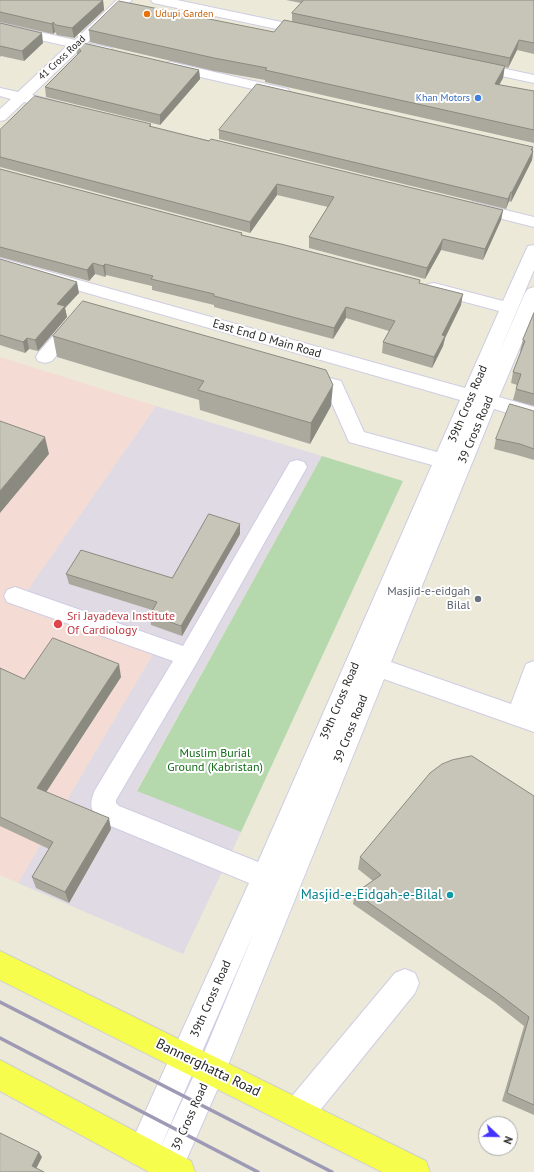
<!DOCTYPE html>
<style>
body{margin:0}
#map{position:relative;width:534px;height:1172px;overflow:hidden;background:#ece9d8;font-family:"PT Sans",sans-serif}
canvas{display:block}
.north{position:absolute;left:478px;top:1116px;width:40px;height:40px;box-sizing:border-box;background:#fff;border:1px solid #a9a9a9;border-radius:50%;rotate:112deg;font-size:11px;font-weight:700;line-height:16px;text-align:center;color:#282828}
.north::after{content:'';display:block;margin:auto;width:14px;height:18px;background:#4432ff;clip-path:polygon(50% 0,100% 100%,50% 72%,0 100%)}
</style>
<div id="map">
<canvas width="534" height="1172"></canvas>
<div class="north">N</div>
</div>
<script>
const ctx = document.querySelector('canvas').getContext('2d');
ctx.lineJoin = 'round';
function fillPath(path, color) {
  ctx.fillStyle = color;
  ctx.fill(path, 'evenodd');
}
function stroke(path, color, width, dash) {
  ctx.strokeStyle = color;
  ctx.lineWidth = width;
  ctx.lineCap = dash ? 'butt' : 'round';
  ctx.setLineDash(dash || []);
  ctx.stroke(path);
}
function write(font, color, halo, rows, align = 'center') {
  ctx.font = font + ' "PT Sans",sans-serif';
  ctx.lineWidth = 4;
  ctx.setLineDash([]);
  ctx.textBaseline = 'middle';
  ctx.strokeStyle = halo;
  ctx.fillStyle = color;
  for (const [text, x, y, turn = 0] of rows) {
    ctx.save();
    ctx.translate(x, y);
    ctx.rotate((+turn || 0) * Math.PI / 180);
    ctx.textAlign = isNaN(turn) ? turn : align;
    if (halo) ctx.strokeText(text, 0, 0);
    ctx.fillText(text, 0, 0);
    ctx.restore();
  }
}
fillPath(new Path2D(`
 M156,406l166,50 -185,334 104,42 -58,122 -165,-71 143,-243 -135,-48z`), '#dfdae4');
fillPath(new Path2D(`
 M0,357l156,49 -130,186 135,48 -143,243 -18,-8z`), '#f4dbd4');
fillPath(new Path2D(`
 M322,456l81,25 -162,351 -104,-41z`), '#b6d8ad');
const minor = new Path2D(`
 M117,0h15l-45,43 24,5 2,3 -2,3 -5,1 -26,-6 -48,46 34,9 2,3 -2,3 -5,1 -37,-9 -19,18 -5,1v-12l11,-10 -11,-3v-8l18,4 49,-46 -67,-15v-8l75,17z
 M151,0h26l133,28 5,1 2,3 -2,3 -5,1 -152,-32 -5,-1z
 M171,62l117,27 2,3 -2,3 -5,1 -117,-27 -2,-3 2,-3z
 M474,62l60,13v8l-65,-14 -2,-3 2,-3z
 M473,202l61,15v10l-67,-17 -2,-3 2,-3z
 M534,245v25l-37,88 28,-65 3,-4 6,-2v27l-35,83 35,10v14l-40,-12 -103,253 120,42 15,-40 8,-3v71l-150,-53 -158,391 -45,102h-26l-2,-6 3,-9 -2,6 -11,4 -11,-4 -4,-11 4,-11 117,-258 -148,-61c-11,-11 -12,-18 -6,-32l78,-129 -166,-59 -3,-6 3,-6 8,-3 168,59 107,-184 7,-2 7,2 3,5 -111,197 -80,136v3l3,3 139,56 174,-397 -83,-23 -23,-52 -28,-9 -2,-4 2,-4 7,-2 36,10 23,51 73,20 23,-52 -460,-132v-10l465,130 34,-77 -71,-19 -3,-4 3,-4 6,-1 69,18 23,-51 2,-4zM254,932l-53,128 -43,93z
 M74,317l6,2 3,4 -3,4 -28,34 -7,2 -7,-2 -2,-4 2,-4 30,-34z
 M405,969l10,4 4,10 -4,10 -106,131 -11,4 -11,-4 -4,-11 4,-11 108,-129z`);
const major = new Path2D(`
 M0,951l426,210 4,11h-48l-382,-192z
 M0,1060l191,101 4,11h-46l-149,-81z`);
stroke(minor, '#cfcde3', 2);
stroke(major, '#d0d0d0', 2);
fillPath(minor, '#fff');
fillPath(major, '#f6fd4c');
stroke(new Path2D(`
 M0,1002l332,170
 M0,1038l258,134`), '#9e9ab5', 3.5);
fillPath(new Path2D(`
 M0,0h103l1,10 -30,28 -17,-3 -2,-3 -2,2 -53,-12z
 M286,0h248v54l-17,-4 -9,18 -4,-1 -1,11 -4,7 35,6v52l-269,-61v-2l-51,-9 -124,-29 -1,-12 185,2 18,-10v-9l9,-10z
 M0,23l43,20 -19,18 -23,-5 -1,1z
 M76,45l123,25 1,9 -40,46 -114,-28 -1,-10 32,-32z
 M151,124v3l352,83 -2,10 -18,40 -42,-10 -16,29 -116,-31v-11l19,-30 -51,-12 -27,38 -250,-66v-37z
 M219,130l314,17 -1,13 -21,42 -2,-1 -3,8 -287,-70z
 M0,169l242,64v2l178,48 41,22 -16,33 -2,8 -11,22 -50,-15 1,-11 6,-11 -43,-13 -13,21 -119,-32v-2l-62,-15v-4l-46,-11 -1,2 -10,-3 -6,7 -89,-24z
 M0,259l79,34 -14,15 2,9 -29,34 -9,-2 -4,4 -25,-8z
 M534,313v93l-21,-6 4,-15 -6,-2 2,-11 8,-21h-1l3,-11z
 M53,336l278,70 -21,38 -110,-34 -1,-10 -142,-43z
 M534,411v49l-17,-5 -23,-6 2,-10z
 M240,524v10l-58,102 -31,-11 -1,-10 2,-5 -83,-26 -3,-10 106,4z
 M0,668l24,11 97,-2 -75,115 65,37 -42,74 -33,-15 -4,-11 17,-28 -49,-23z
 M534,796v319l-32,-14 22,-75 -29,-23 -142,-99 2,-11 18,-12 -15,-12 2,-12z`), '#aba99e');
fillPath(new Path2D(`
 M103,0l1,10 -30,28 -2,-10z
 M53,22l2,10 -2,2 -1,-10z
 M42,33l1,10 -19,18 -2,-10z
 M519,40l-2,10 -9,18 2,-10z
 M505,66l-2,12 -10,18 2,-12z
 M199,70l1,9 -40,46v-10z
 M533,147l-2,8 2,-4 -1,9 -21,42 1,-10z
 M277,184v11l-27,38v-11z
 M511,192l-2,9 -3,8 2,-10z
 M503,210l-2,10 -18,40 2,-11z
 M443,239l-2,11 -16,29 2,-11z
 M93,263l2,11 -6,7 -2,-11z
 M105,264l1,11 -1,2 -2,-11z
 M77,282l2,11 -14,15 2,9 -29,34 -3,-11 22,-36z
 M463,294l-2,11 -16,33 -2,8 -11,22 2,-11 8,-22z
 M346,307v11l-13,21 1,-11z
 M27,338l2,11 -4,4 -2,-11z
 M333,385l-2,21 -21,38 1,-21z
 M45,437l4,17 -49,59v-22z
 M240,524v10l-58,102 -1,-10z
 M119,664l2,13 -80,123 -4,-12z
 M109,818l2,11 -42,74 -4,-11z
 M39,1152l3,5 -7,14 -3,-5z`), '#8b8a81');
const building = new Path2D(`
 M0,0h103l-31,28 -16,-3 -3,-3 -1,2 -52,-12z
 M304,0h230v43l-15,-3 -9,18 -218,-45z
 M119,1l155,31 10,-12 221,46 -10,18 39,7v39l-269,-60 2,-2 -53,-10 -125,-28z
 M0,23l42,10 -20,18 -22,-5z
 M79,42l120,28 -39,45 -115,-28 36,-36 -5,-6z
 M257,84l276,63 -2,3 2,1 -21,41h-1l-3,7 -289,-69z
 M35,96l116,28 -2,2 60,15 2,-2 292,71 -18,39 -42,-10 -16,29 -118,-31 25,-40 -57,-13 -27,38 -250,-65v-27z
 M0,169l242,64 -1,2 40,9 139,36 -1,3 44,11 -21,41 3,1 -11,21 -51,-15 12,-21 -49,-14 -12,21 -120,-32v-2l-63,-15 2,-3 -48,-12 -2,2 -10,-3 -6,7 -87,-23z
 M0,259l77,23 -20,22 8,2 -30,34 -8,-2 -4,4 -23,-7z
 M83,301l243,69 7,15 -22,38 -113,-33 6,-9 -151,-45z
 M534,313v81l-18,-5 5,-15 -8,-2 12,-31 -2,-1z
 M510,404l24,7v38l-14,-5 -24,-5z
 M0,421l45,16 -45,54z
 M209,514l31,10 -59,102 -31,-11 7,-13 -91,-28 15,-24 91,28z
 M53,638l66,26 -82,124 72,30 -44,74 -33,-15 21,-35 -53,-25v-149l24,11z
 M472,756l62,40v309l-27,-12 22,-76 -30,-23 -144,-101 26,-18 -21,-18 70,-84 12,-9 10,-4z
 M0,1133l39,19 -7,14 12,6h-44z`);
fillPath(building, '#c7c5b8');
stroke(building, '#8b8a81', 1);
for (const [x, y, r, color] of [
 [147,14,4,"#e8710a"],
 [478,98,4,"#3f7fe0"],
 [478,599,4,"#6b7280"],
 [58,624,5,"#e0444e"],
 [450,895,4,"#0f9aa8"]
]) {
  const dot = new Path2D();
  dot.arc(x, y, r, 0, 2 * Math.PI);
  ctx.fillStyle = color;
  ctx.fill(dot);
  stroke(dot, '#fff', 1.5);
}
write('10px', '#c56008', '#fff', [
 ["Udupi Garden",155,14]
], 'left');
write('10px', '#282828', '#fff', [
 ["41 Cross Road",62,58,-43]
]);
write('10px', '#366cbe', '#fff', [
 ["Khan Motors",470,98]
], 'right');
write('12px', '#282828', '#fff', [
 ["East End D Main Road",267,339,16],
 ["39th Cross Road",468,404,-67],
 ["39 Cross Road",476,430,-67],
 ["39th Cross Road",340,701,-67],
 ["39 Cross Road",351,729,-68],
 ["39th Cross Road",211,999,-66],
 ["39 Cross Road",190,1117,-66]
]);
write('12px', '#5b616d', '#fff', [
 ["Masjid-e-eidgah",470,592],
 ["Bilal",470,606]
], 'right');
write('12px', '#be3a42', '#fff', [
 ["Sri Jayadeva Institute",67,617],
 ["Of Cardiology",67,631]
], 'left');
write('12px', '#136b18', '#fff', [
 ["Muslim Burial",215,754],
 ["Ground (Kabristan)",215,768]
]);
write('14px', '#0d838f', '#fff', [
 ["Masjid-e-Eidgah-e-Bilal",442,895]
], 'right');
write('14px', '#282828', '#fff', [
 ["Bannerghatta Road",208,1068,26]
]);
</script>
